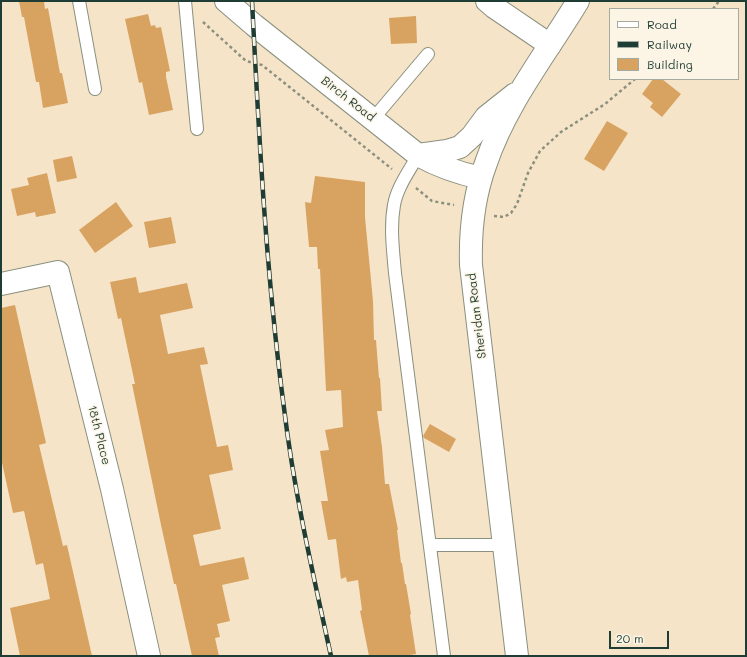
<!DOCTYPE html>
<style>
body{margin:0}
#map{position:relative;width:747px;height:657px;overflow:hidden;background:#f6e4c9;font-family:Mali,sans-serif}
canvas{display:block}
.frame{position:absolute;inset:0;border:2px solid #1f3d34;pointer-events:none}
.legend{position:absolute;left:609px;top:8px;width:130px;height:72px;box-sizing:border-box;background:#fcf5e5;border:1px solid #a4ab9e;margin:0;padding:5px 7px;list-style:none;font-size:12px;color:#1f3d34}
.legend li{display:flex;align-items:center;gap:8px;height:20px}
.legend b{width:20px;border:1px solid #a4ab9e}
.scale{position:absolute;left:609px;top:631px;width:60px;height:18px;box-sizing:border-box;border:2px solid #1f3d34;border-top:0;padding-left:5px;font-size:12px;line-height:14px;white-space:nowrap;color:#1f3d34;-webkit-text-stroke:3px #fcf5e5;paint-order:stroke}
</style>
<div id="map">
<canvas width="747" height="657"></canvas>
<div class="frame"></div>
<ul class="legend">
<li><b style="height:5px;background:#fff"></b>Road</li>
<li><b style="height:5px;background:#1f3d34"></b>Railway</li>
<li><b style="height:11px;background:#d8a361"></b>Building</li>
</ul>
<div class="scale">20 m</div>
</div>
<script>
const ctx = document.querySelector('canvas').getContext('2d');
ctx.lineJoin = 'round';
function fillPath(path, color) {
  ctx.fillStyle = color;
  ctx.fill(path, 'evenodd');
}
function stroke(path, color, width, dash) {
  ctx.strokeStyle = color;
  ctx.lineWidth = width;
  ctx.lineCap = dash ? 'butt' : 'round';
  ctx.setLineDash(dash || []);
  ctx.stroke(path);
}
function write(font, color, halo, rows, align = 'center') {
  ctx.font = font + ' Mali,sans-serif';
  ctx.lineWidth = 3;
  ctx.setLineDash([]);
  ctx.textBaseline = 'middle';
  ctx.strokeStyle = halo;
  ctx.fillStyle = color;
  for (const [text, x, y, turn = 0] of rows) {
    ctx.save();
    ctx.translate(x, y);
    ctx.rotate((+turn || 0) * Math.PI / 180);
    ctx.textAlign = isNaN(turn) ? turn : align;
    if (halo) ctx.strokeText(text, 0, 0);
    ctx.fillText(text, 0, 0);
    ctx.restore();
  }
}
fillPath(new Path2D(`
 M19,1h25l1,8 3,-1 12,65h2l6,30 -25,5 -4,-26h-3l-12,-65h-2z
 M148,14l3,12 4,-1 1,3 5,-1 9,44 -4,1v5l7,33 -24,5 -7,-33 -3,1 -14,-64z
 M416,16l1,27 -26,1 -2,-26z
 M653,79h9l19,15 -19,23 -12,-10 3,-4 -11,-9z
 M607,121l21,12 -24,38 -20,-12z
 M72,156l5,22 -20,4 -4,-22z
 M47,173l9,40 -20,4 -1,-5 -18,4 -6,-27 18,-4 -2,-7z
 M315,176l50,6v35l8,84 1,39h2l3,38h1l2,33h-5l5,36 3,37h4l9,46h-1l4,33h1l3,21h1l5,30 -1,1 6,39 -13,2h-34l-9,-45 2,-1 -4,-30 -11,2 -1,-5 -5,2 -5,-40 -8,1 -7,-39h7l-8,-50 9,-1 -4,-20 18,-3 -2,-37 -15,1 -6,-122h-2l-1,-22h-8l-4,-45 6,1z
 M116,202l17,24 -38,27 -16,-23z
 M171,217l5,26 -27,5 -5,-26z
 M136,277l3,16 48,-10 6,25 -33,7 8,39 36,-7 4,17 -8,1 17,82 11,-2 5,25 -24,5 12,54 -28,6 7,31 44,-9 5,22 -27,6 8,36 -13,3 3,13 -5,1 4,18h-27l-16,-72h-2l-13,-59 -29,-141h3l-14,-66 -3,1 -8,-37z
 M15,305l31,138 -7,2 24,101 4,-1 25,111h-72l-10,-48 40,-9 -7,-36 -7,2 -12,-54 -11,2 -12,-55v-150z
 M430,424l26,15 -7,13 -25,-14 -1,-2z`), '#d8a361');
const lane = new Path2D(`
 M79,1l16,88
 M185,1l12,128
 M373,119l55,-65
 M418,155c-8,15 -21,32 -24,50 -4,22 -1,45 1,68l49,383
 M430,545h73`);
const street = new Path2D(`
 M487,1l7,6 56,38
 M1,284l57,-12 54,217 37,167`);
const secondary = new Path2D(`
 M226,1l28,24 164,130c22,12 39,18 63,23
 M418,155l29,-4 13,-4 12,-11 14,-19 29,-23
 M517,656l-46,-391c-1,-34 3,-70 15,-102 20,-59 60,-109 92,-162`);
stroke(lane, '#8a907e', 14);
stroke(street, '#8a907e', 24);
stroke(secondary, '#8a907e', 24);
stroke(new Path2D(`
 M713,9l6,-8
 M203,22l43,39 16,4 130,104
 M416,188l16,13 22,4
 M494,216l10,1 7,-4 6,-9 11,-31 12,-22 21,-19 44,-28 30,-25`), '#8a907e', 2.5, [3, 3]);
stroke(lane, '#fff', 12);
stroke(street, '#fff', 22);
stroke(secondary, '#fff', 22);
const rail = new Path2D(`
 M252,1c7,136 14,272 32,407 10,84 29,166 47,248`);
stroke(rail, '#1f3d34', 4.5);
stroke(rail, '#fcf5e5', 3, [9]);
write('12px', '#1f3d34', '#fcf5e5', [
 ["Birch Road",348,99,38],
 ["Sheridan Road",477,316,-97],
 ["18th Place",99,435,76]
]);
</script>
